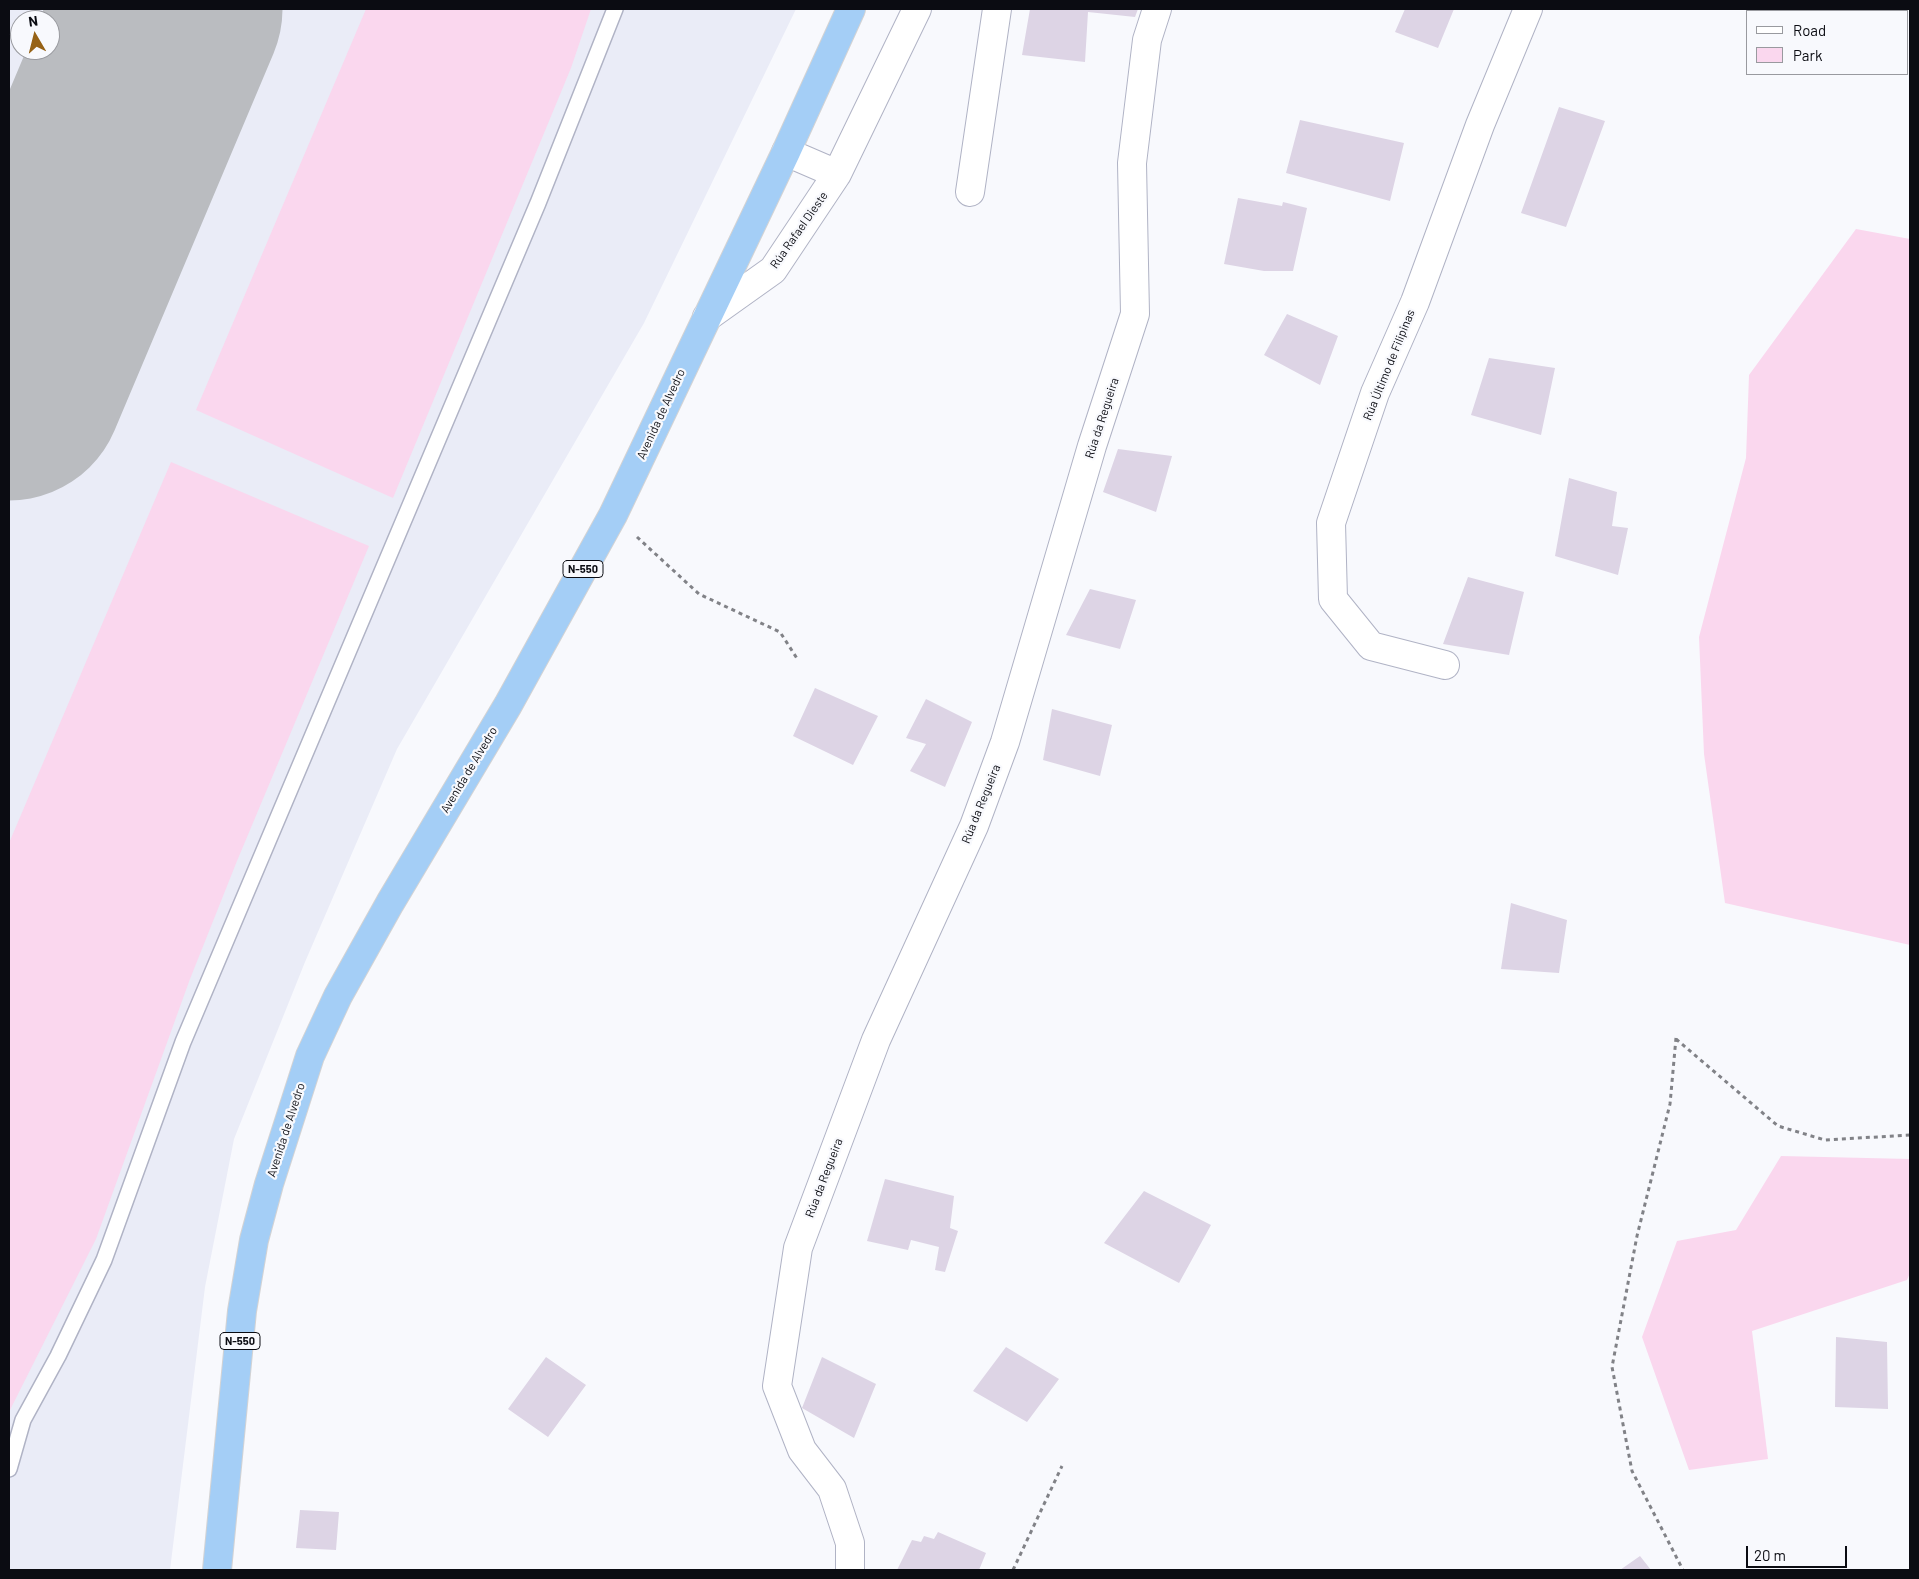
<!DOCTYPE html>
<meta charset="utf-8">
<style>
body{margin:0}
#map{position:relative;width:1919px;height:1579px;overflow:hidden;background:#f8f9fd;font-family:Barlow,sans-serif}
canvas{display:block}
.frame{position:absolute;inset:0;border:10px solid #0b0c12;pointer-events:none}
.legend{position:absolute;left:1746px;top:10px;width:162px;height:65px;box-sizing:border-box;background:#f8f9fd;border:1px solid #999a9f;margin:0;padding:6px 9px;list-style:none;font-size:15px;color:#0b0c12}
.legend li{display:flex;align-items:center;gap:10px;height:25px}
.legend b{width:25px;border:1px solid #999a9f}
.north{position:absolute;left:10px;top:10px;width:50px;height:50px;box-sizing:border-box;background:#f8f9fd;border:1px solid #999a9f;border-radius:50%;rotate:352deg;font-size:14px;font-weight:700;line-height:20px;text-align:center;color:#0b0c12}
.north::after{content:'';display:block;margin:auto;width:18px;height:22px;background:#966216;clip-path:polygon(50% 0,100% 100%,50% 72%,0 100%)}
.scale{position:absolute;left:1746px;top:1546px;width:101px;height:22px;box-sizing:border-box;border:2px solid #0b0c12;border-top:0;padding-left:6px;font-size:15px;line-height:18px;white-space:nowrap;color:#0b0c12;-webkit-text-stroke:4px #f8f9fd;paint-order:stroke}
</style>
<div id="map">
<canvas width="1919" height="1579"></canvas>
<div class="frame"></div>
<ul class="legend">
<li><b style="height:6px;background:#fff"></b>Road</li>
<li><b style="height:14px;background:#fad7ee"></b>Park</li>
</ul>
<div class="north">N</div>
<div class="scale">20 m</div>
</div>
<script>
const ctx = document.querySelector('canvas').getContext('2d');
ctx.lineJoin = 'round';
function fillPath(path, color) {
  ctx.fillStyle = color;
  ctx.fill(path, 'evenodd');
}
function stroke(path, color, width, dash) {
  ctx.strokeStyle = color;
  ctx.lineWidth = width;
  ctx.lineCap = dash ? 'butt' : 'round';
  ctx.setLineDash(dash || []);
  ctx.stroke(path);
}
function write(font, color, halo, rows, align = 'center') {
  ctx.font = font + ' Barlow,sans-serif';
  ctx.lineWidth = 4.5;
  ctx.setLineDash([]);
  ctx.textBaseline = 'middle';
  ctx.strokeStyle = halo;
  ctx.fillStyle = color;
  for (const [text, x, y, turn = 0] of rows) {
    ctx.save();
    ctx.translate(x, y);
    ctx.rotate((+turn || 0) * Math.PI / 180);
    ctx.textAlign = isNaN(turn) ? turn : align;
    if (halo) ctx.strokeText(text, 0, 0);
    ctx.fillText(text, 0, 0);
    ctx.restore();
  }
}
fillPath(new Path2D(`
 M9,9h787l-152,314 -247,426 -92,213 -71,177 -29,148 -35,283h-161zM20,20h30v30h-30z`), '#eaecf7');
fillPath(new Path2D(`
 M366,9h225l-20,59 -178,430 -197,-88z
 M1856,229l54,10v706l-185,-42 -21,-149 -5,-117 47,-179 3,-83z
 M171,462l198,84 -132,315 -47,118 -94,260 -87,173v-569z
 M1781,1156l129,3v114l-3,7 -155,51 16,128 -79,11 -47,-133 35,-96 59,-11z`), '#fad7ee');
stroke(new Path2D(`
 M9,386l159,-377`), '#babcc0', 229);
fillPath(new Path2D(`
 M1030,9h108l-3,8 -47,-5 -3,50 -63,-7z
 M1405,9h49l-16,39 -43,-16z
 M1559,107l46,14 -39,106 -45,-14z
 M1300,120l104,23 -14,58 -104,-28z
 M1238,198l44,8 1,-4 24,6 -14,63h-29l-40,-7z
 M1287,314l51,22 -18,49 -56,-30z
 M1489,358l66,10 -14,67 -70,-20z
 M1118,449l54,7 -16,56 -53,-20z
 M1569,478l48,14 -5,34 16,2 -10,47 -63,-19z
 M1468,577l56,15 -15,63 -66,-11z
 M1090,589l46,11 -16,49 -54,-14z
 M815,688l63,28 -25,49 -60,-29z
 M926,699l46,23 -27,65 -35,-16 16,-27 -20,-6z
 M1052,709l60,16 -12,51 -57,-16z
 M1511,903l56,17 -8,53 -58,-4z
 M885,1179l69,17 -4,32 8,3 -13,41 -10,-2 4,-23 -28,-7 -3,10 -41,-9z
 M1144,1191l67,34 -32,58 -75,-40z
 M1836,1337l51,5 1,67 -53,-2z
 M1006,1347l53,32 -32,43 -54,-31z
 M546,1357l40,28 -38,52 -40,-28z
 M822,1357l54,27 -22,54 -52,-30z
 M300,1510l39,2 -3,38 -40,-2z
 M938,1532l48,21 -7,17h-82l15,-30 9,2 3,-6 10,3z
 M1640,1556l11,14h-31z`), '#ddd4e5');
const service = new Path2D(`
 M9,1469l14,-49 35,-64 46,-96 79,-218 355,-839 77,-194`);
const minor = new Path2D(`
 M786,152l51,22
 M970,192l27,-183
 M707,317l66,-47 64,-96 80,-165
 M1445,665l-74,-19 -38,-47 -2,-76 44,-130 40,-91 65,-177 48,-116
 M850,1570v-27l-18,-54 -30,-39 -25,-64 21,-138 78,-208 98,-214 31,-84 87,-296 43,-132 -3,-151 15,-123 10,-31`);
const trunk = new Path2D(`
 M217,1570l25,-259 12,-71 15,-56 41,-128 28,-60 52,-93 118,-198 105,-190 173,-363 65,-143`);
stroke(service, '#b0b3c5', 18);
stroke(minor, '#b0b3c5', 30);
stroke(trunk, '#d3d3d4', 30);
stroke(new Path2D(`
 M637,537l62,57 81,38 18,28
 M1676,1038l-6,66 -33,132 -25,131 20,104 51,99
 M1676,1039l102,87 47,14 85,-5
 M1013,1570l49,-104`), '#818287', 3, [4, 4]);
stroke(service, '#fff', 15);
stroke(minor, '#fff', 28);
stroke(trunk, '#a4cef6', 28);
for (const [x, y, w] of [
 [583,569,40],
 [240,1341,40]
]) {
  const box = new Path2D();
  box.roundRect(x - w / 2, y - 8.5, w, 17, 4);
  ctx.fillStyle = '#f8f9fd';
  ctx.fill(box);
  stroke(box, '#0b0c12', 1);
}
write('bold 11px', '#0b0c12', null, [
 ["N-550",583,569],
 ["N-550",240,1341]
]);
write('12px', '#0b0c12', '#f8f9fd', [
 ["Rúa Rafael Dieste",799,230,-55],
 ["Rúa Último de Filipinas",1389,365,-68],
 ["Avenida de Alvedro",661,414,-65],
 ["Rúa da Regueira",1102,418,-72],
 ["Avenida de Alvedro",469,770,-59],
 ["Rúa da Regueira",981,804,-68],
 ["Avenida de Alvedro",286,1130,-72],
 ["Rúa da Regueira",824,1178,-69]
]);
</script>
